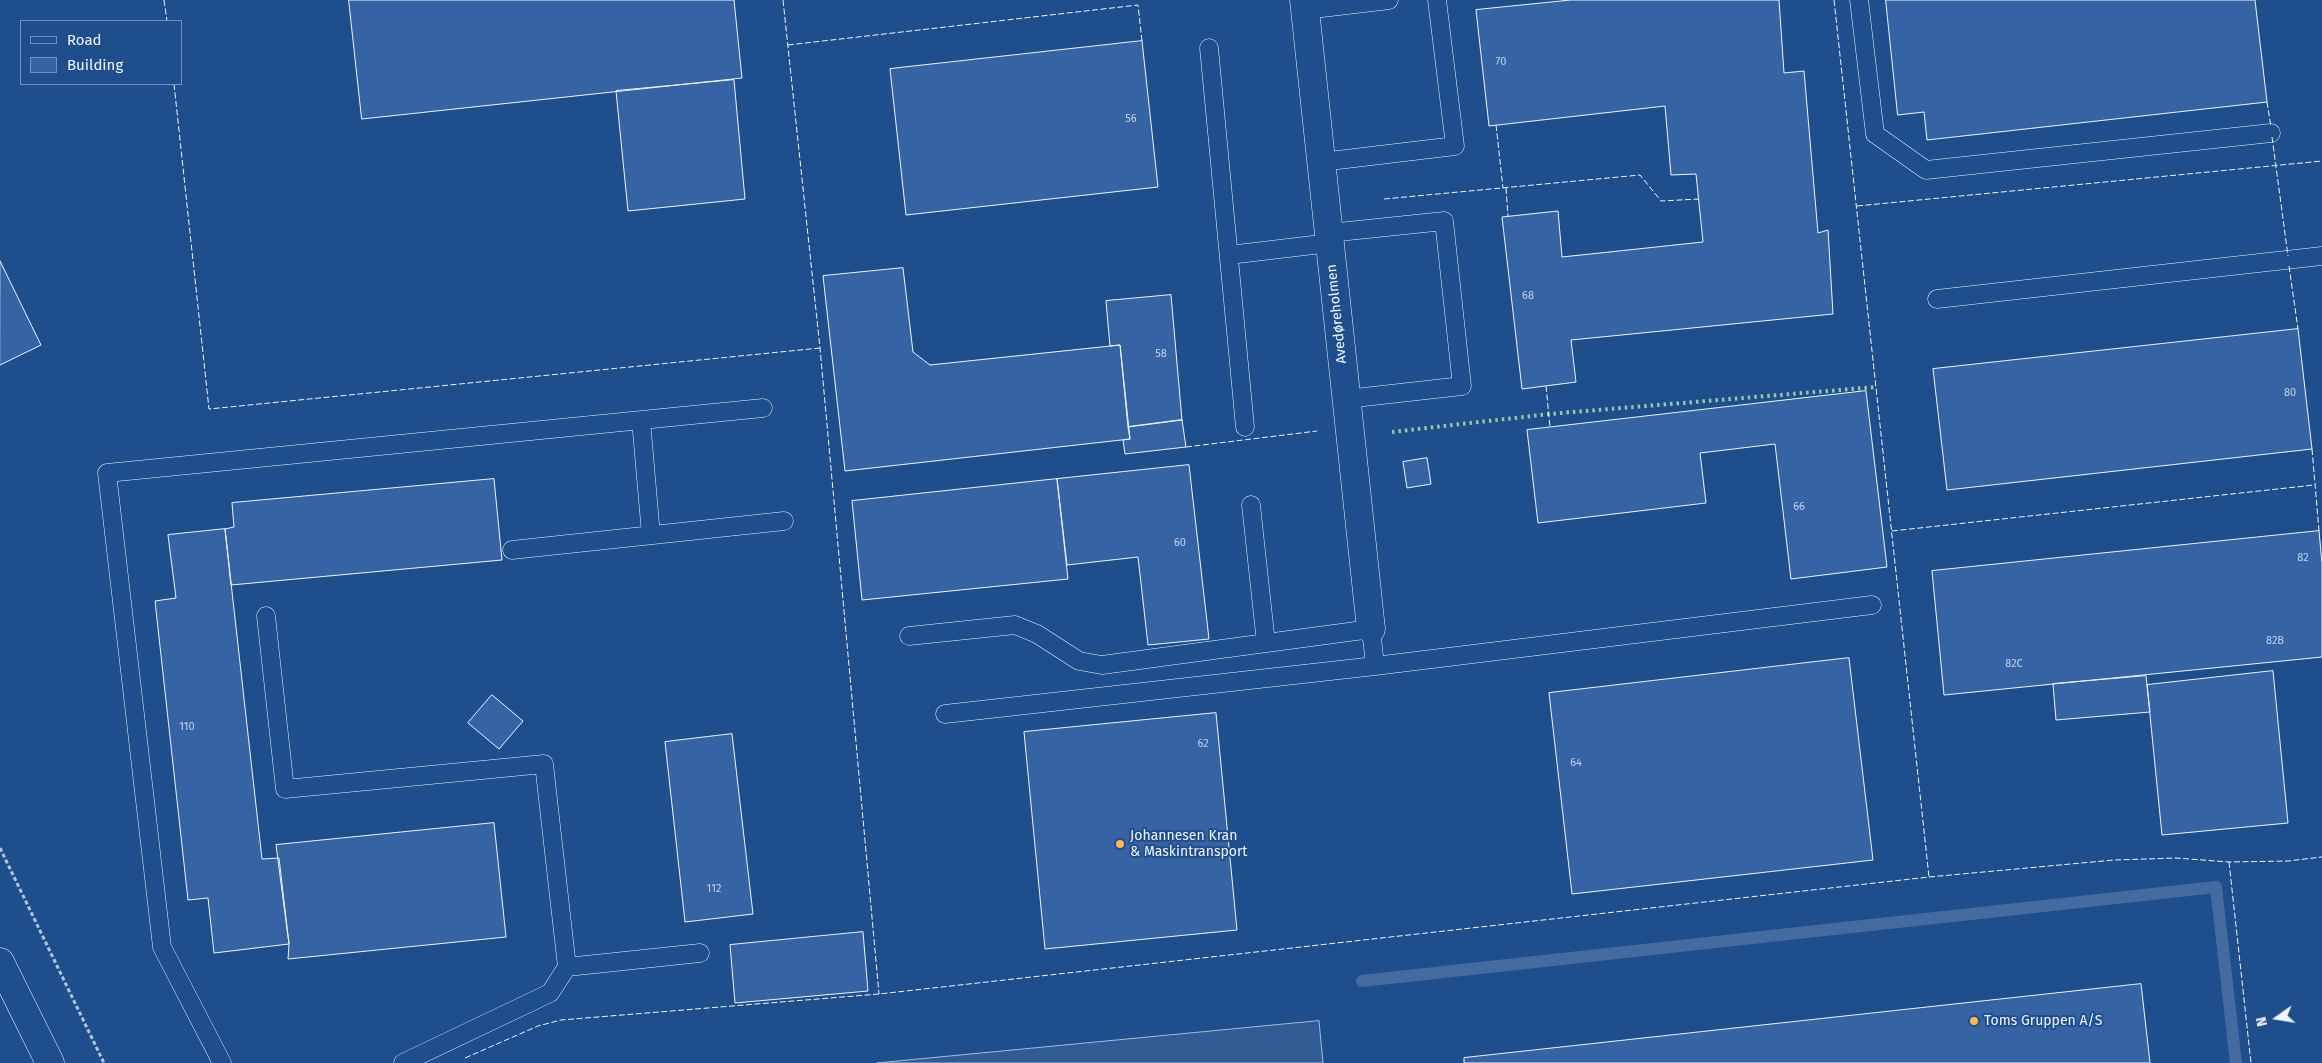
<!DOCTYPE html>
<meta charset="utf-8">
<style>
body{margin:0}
#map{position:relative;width:2322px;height:1063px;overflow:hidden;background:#1f4e8c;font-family:"Fira Sans",sans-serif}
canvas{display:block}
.legend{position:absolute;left:20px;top:20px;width:162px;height:65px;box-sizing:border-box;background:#1f4e8c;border:1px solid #7391ba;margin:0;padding:6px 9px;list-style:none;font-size:15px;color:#f2f6ff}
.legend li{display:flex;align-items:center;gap:10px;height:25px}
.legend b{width:25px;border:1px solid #7391ba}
.north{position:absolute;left:2252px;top:993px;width:50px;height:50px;-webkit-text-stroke:4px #1f4e8c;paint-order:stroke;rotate:257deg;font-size:14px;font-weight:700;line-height:20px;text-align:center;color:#f2f6ff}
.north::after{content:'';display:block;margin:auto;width:18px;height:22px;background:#f2f6ff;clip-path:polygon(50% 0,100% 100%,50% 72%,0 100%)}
</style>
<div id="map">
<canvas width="2322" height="1063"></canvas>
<ul class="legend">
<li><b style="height:6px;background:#1f4e8c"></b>Road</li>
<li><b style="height:14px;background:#3563a3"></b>Building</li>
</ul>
<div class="north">N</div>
</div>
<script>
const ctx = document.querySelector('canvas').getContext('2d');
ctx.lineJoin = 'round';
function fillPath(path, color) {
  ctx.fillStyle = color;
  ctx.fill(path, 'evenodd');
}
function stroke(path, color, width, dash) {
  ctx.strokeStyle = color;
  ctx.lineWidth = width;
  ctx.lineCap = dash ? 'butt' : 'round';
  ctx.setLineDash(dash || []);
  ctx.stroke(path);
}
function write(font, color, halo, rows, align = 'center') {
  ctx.font = font + ' "Fira Sans",sans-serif';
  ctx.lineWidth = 4;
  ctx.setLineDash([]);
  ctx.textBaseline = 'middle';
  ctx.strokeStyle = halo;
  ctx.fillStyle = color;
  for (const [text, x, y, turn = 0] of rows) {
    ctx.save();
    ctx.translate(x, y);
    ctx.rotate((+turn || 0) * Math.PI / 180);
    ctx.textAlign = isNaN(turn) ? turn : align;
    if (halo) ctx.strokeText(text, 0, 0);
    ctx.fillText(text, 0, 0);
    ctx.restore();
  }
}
const built = new Path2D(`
 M1319,1021l4,42h-446z`);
fillPath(built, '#305b95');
stroke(built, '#a8bbd7', 1);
stroke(new Path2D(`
 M1362,981l854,-94 20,176`), '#446ba0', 12);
const building = new Path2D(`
 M349,0h385l8,78 -380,41z
 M1571,0h208l5,73 20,-2 14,162 10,-3 5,84 -262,26 5,42 -54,7 -20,-172 56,-6 4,46 141,-15 -7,-68 -25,1 -6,-69 -176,20 -13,-116z
 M1886,0h369l12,102 -340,38 -3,-28 -26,3z
 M1142,41l16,146 -252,28 -16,-146z
 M734,80l11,119 -117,12 -12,-120z
 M0,261l41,84 -41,20z
 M903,268l10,84 17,13 190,-20 10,94 -285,32 -22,-195z
 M1171,295l11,125 -54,7 -8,-82 -10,1 -4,-45z
 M2298,329l14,120 -365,41 -14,-121z
 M1866,391l21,176 -96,12 -16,-135 -75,9 6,50 -168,20 -11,-93z
 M1182,420l4,27 -61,7 -2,-14 7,-1 -2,-12z
 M1427,458l4,26 -24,4 -4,-26z
 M1189,465l20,174 -61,6 -10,-88 -71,8 -10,-86z
 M494,479l8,81 -271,25 -6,-56 9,-2 -2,-24z
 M1057,479l11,100 -206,21 -10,-99z
 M225,529l37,330 17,-1 10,86 -75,9 -6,-55 -20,2 -33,-299 21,-3 -8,-63z
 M2319,531l3,32v94l-378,38 -12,-124z
 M1849,658l24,202 -301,34 -23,-201z
 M2273,671l15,152 -126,12 -15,-150z
 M2146,676l4,36 -94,8 -3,-36z
 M492,695l31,26 -24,28 -31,-26z
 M1216,713l21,217 -192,19 -21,-217z
 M732,734l21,180 -68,8 -20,-180z
 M494,823l12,114 -218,22 1,-15 -13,-99z
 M863,932l5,59 -133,12 -5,-58z
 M2141,984l9,79h-686v-5z`);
fillPath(building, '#3563a3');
stroke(building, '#f2f6ff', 1);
const lane = new Path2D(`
 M1859,0l16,134 51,36 345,-37
 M1305,10l84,-10
 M1209,48l36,379
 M1321,162l134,-16 -18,-146
 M1329,233l115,-12 18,165 -116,13
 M1229,255l101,-12
 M1937,299l385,-43
 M641,420l10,115
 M1251,505l15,138
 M512,550l272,-29
 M266,616l19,173 259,-25 23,203
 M909,636l106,-11 22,9 42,27 23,4 269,-36 4,37
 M945,714l430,-48 497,-61
 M222,1063l-60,-116 -55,-474 656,-65
 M403,1063l147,-70 17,-26 133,-14`);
const street = new Path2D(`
 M1304,0l67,629`);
const secondary = new Path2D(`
 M0,962l50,101`);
stroke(lane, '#f2f6ff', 19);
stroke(street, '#f2f6ff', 29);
stroke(secondary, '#f2f6ff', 29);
stroke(new Path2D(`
 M0,848l104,215`), '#b3c4dc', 3, [4, 2.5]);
stroke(lane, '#1f4e8c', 18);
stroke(street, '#1f4e8c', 28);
stroke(secondary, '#1f4e8c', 28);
stroke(new Path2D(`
 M1392,432l157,-18 327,-27`), '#97c8a6', 4, [2.5, 4]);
stroke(new Path2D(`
 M164,0l3,21
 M783,0l37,348 59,646
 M1834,0l95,877
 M788,45l350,-40 4,36
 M174,84l35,325 611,-61
 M2267,102l4,25
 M1496,125l7,63
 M2272,137l16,119
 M1506,188l2,29
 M1384,199l256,-24 21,26 38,-2
 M1857,206l465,-45
 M2289,266l9,63
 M1546,386l4,41
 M1186,447l131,-16
 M2312,449l7,82
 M1892,531l422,-46
 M2229,862l22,201
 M465,1058l73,-32 23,-6 318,-26 1050,-117 185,-17 62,-2 53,4 59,-1 34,-4`), '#f2f6ff', 1, [6, 2.5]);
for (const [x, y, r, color] of [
 [1120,844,5,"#ffb74d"],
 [1974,1021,5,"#ffb74d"]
]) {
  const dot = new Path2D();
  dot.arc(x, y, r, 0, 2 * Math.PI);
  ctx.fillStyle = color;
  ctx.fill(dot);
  stroke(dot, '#1f4e8c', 2);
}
write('11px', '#c3d1e8', null, [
 ["70",1501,62],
 ["56",1131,119],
 ["68",1528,296],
 ["58",1161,354],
 ["80",2290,393],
 ["66",1799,507],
 ["60",1180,543],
 ["82",2303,558],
 ["82B",2275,641],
 ["82C",2014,664],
 ["110",187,727],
 ["62",1203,744],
 ["64",1576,763],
 ["112",714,889]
]);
write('14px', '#f2f6ff', '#1f4e8c', [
 ["Avedøreholmen",1337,314,-96]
]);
write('14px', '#f2f6ff', '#1f4e8c', [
 ["Johannesen Kran",1130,836],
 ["& Maskintransport",1130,852],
 ["Toms Gruppen A/S",1984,1021]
], 'left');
</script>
